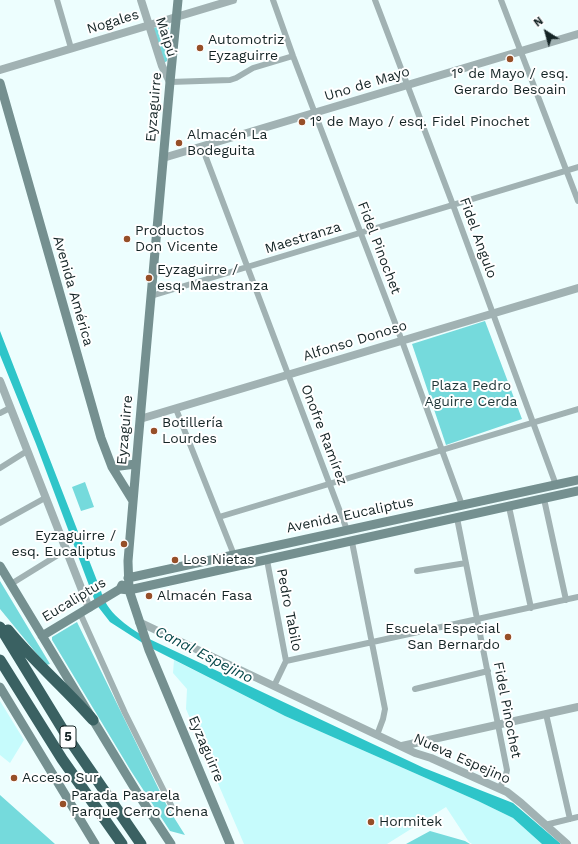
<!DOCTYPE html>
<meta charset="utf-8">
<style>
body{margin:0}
#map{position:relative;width:578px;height:844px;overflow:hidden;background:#edfefe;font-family:"Work Sans",sans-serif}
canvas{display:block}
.north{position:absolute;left:526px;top:12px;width:40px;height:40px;-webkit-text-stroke:3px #fff;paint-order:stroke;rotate:323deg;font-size:11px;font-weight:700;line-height:16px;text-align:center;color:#142425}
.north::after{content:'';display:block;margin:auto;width:14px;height:18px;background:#142425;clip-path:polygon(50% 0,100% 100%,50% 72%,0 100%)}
</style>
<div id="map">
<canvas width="578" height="844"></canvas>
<div class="north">N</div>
</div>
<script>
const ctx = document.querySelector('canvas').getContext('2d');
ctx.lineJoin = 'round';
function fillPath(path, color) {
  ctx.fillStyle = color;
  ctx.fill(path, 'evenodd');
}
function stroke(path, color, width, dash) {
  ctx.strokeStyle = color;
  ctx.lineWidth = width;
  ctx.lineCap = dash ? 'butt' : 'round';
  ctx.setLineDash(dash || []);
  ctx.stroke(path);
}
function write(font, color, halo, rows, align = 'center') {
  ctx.font = font + ' "Work Sans",sans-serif';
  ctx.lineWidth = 4;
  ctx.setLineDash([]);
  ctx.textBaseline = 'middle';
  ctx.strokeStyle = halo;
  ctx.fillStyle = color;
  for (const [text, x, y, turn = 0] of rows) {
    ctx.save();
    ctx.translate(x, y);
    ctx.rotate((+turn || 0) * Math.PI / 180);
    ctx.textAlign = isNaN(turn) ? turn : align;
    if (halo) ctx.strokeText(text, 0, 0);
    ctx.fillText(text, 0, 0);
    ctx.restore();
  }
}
fillPath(new Path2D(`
 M174,660l111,56 193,85 35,17 29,26h-70l-3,-2 -23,-35 -59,37h-143l-58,-135 1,-20 -14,-16z
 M0,701l24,39 -14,23 -10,-8z`), '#c6fbfc');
fillPath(new Path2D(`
 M166,24l3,3 -2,34 -3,2 -11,-32 1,-3z
 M485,321l37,98 -76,26 -34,-101z
 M85,482l9,25 -13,4 -9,-24z
 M0,581l50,83 -4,1 -46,-56z
 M77,622l91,186 17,27 -15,-4 -39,-60 -79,-131v-3z
 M0,795l55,49h-55z
 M430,831l35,10 5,3h-64z`), '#75dadc');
fillPath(new Path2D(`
 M0,331l101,260c5,21 26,35 44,46l279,131 89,35 48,41h-19l-29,-26 -35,-17 -193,-85 -136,-69 -39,-25 -14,-18 -60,-160 -36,-89z`), '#2ec5c9');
stroke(new Path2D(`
 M57,0l14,48
 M273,0l20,56 109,285 60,164
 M375,0l78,205 103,280
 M501,0l77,201
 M170,82l60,-2 6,-2 17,-10 40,-12
 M202,147l145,383
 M151,296l427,-129
 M176,409l58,146
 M0,413l10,-5
 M0,468l27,-17
 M544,499l22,101
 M509,507l22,101
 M219,517l359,-108
 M457,518l50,252 -2,9 -6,9
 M0,523l45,-25
 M352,542l33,167 -2,10 -6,16
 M267,560l19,101 -12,25
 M417,571l49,-8
 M11,584l55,-34
 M80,613l45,100 48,96
 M286,661l292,-64
 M415,689l73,-18
 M546,714l24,105
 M545,825l33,-8`), '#a1b2b3', 6);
stroke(new Path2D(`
 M141,0l21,66 8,16
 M0,70l233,-70
 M163,158l415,-124
 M0,381l89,227
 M140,419l438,-131
 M139,622l276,131 16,5 76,34 14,11 46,41
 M402,746l176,-39`), '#a1b2b3', 8);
stroke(new Path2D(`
 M178,0l-8,82 -32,361 -10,118 1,29 20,60 81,194
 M0,83l101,355 11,29 21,34
 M112,467l24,-3
 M0,566l93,154 45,74 33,50
 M128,578l450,-98
 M120,589l9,1 449,-99
 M42,636l78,-47 2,-4
 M0,687l95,157`), '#759090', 9);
stroke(new Path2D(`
 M0,627l68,111 73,106
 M8,630c26,32 58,59 85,90
 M0,660l62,99 60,85`), '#3a6162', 11);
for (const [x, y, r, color] of [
 [200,48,4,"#964f28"],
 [510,59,4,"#964f28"],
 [302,122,4,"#964f28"],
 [179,143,4,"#964f28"],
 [127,239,4,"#964f28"],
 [149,278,4,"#964f28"],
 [154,431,4,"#964f28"],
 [124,544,4,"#964f28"],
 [175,560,4,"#964f28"],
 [149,596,4,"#964f28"],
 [508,637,4,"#964f28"],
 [14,778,4,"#964f28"],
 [63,804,4,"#964f28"],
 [371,822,4,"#964f28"]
]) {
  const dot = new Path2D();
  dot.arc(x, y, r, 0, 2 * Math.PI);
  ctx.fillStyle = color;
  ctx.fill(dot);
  stroke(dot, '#fff', 1.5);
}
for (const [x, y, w] of [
 [68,737,16]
]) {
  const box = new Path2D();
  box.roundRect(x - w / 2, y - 11, w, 22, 3);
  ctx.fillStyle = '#fff';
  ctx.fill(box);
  stroke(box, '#142425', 1);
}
write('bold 13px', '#142425', null, [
 ["5",68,737]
]);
write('14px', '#142425', '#fff', [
 ["Nogales",113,22,-17],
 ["Maipú",166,37,72],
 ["Uno de Mayo",367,84,-17],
 ["Eyzaguirre",154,107,-85],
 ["Maestranza",303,238,-17],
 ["Fidel Angulo",478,238,70],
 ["Fidel Pinochet",379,248,69],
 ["Avenida América",73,291,74],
 ["Alfonso Donoso",355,341,-17],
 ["Eyzaguirre",125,430,-85],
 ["Onofre Ramírez",324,435,69],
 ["Avenida Eucaliptus",350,515,-12],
 ["Eucaliptus",74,600,-31],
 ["Pedro Tabilo",289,610,79],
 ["Fidel Pinochet",507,710,79],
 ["Eyzaguirre",206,749,67],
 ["Nueva Espejino",462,759,24]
]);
write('14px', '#142425', '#fff', [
 ["Automotriz",208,40],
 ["Eyzaguirre",208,56],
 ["1° de Mayo / esq.",510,74,"center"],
 ["Gerardo Besoain",510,90,"center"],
 ["1° de Mayo / esq. Fidel Pinochet",310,122],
 ["Almacén La",187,135],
 ["Bodeguita",187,151],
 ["Productos",135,231],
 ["Don Vicente",135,247],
 ["Eyzaguirre /",157,270],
 ["esq. Maestranza",157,286],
 ["Botillería",162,423],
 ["Lourdes",162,439],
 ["Eyzaguirre /",116,536,"right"],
 ["esq. Eucaliptus",116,552,"right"],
 ["Los Nietas",183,560],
 ["Almacén Fasa",157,596],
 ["Escuela Especial",500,629,"right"],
 ["San Bernardo",500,645,"right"],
 ["Acceso Sur",22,778],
 ["Parada Pasarela",71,796],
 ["Parque Cerro Chena",71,812],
 ["Hormitek",379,822]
], 'left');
write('14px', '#1f3738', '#fff', [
 ["Plaza Pedro",471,386],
 ["Aguirre Cerda",471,402]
]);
write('italic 15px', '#08494b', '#fff', [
 ["Canal Espejino",204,655,27]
]);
</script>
